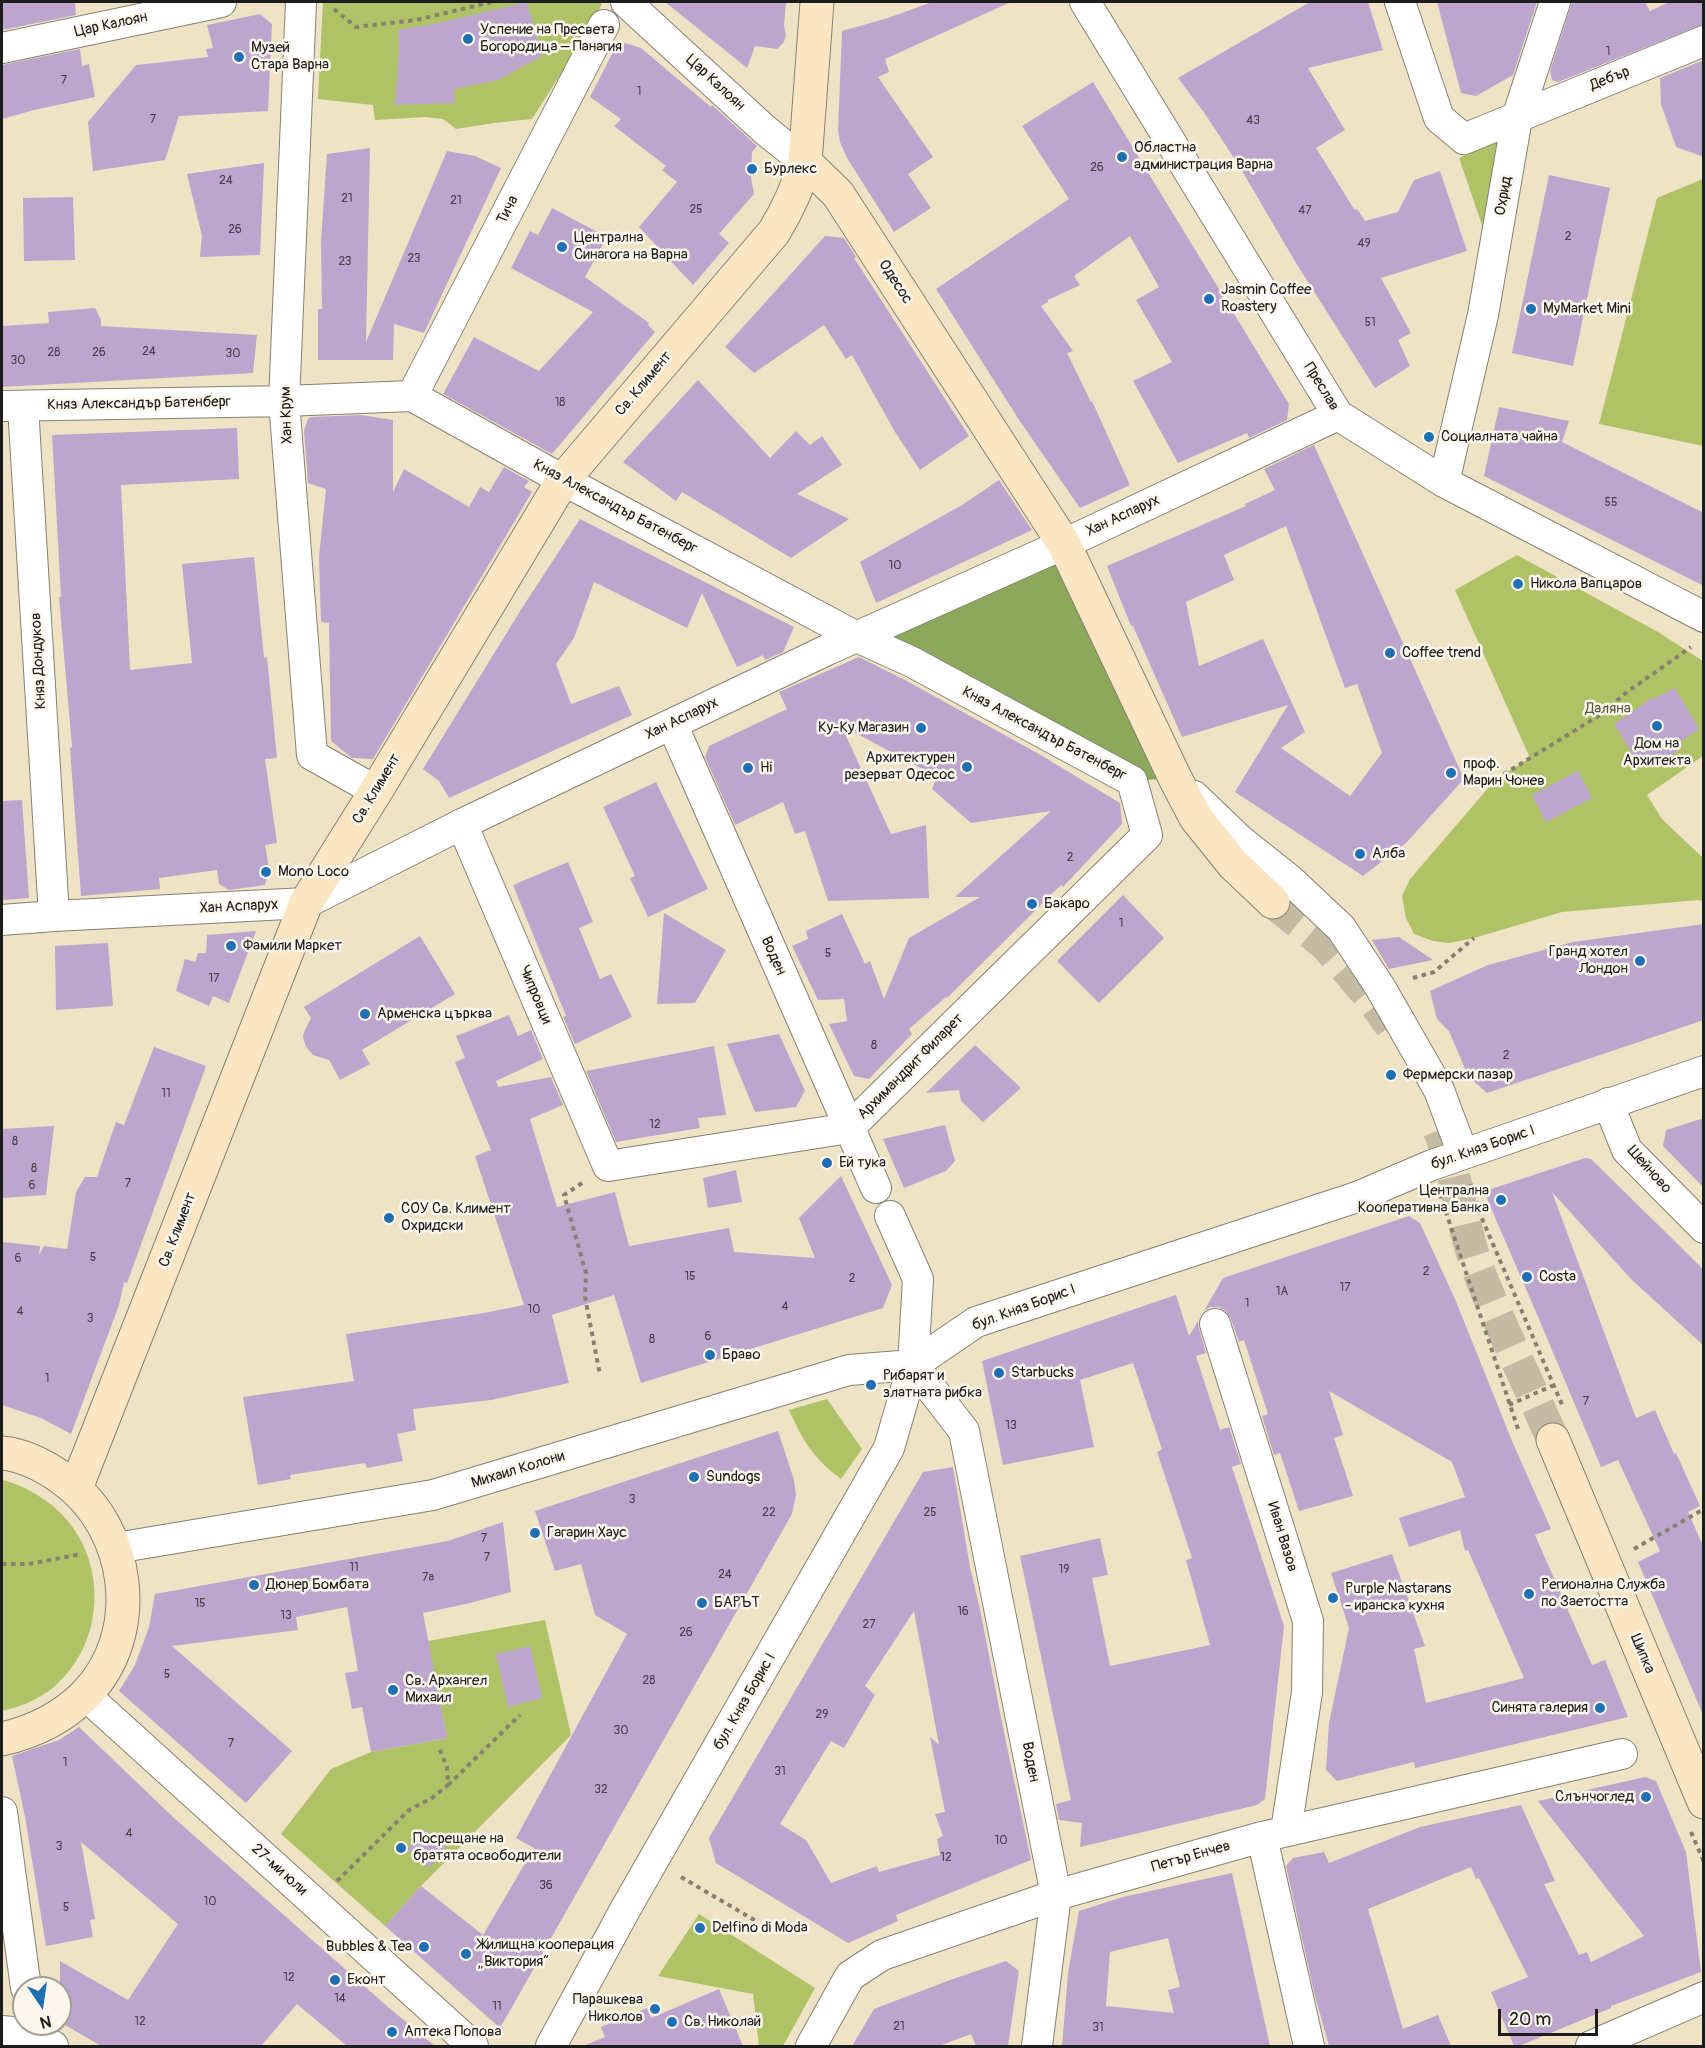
<!DOCTYPE html>
<meta charset="utf-8">
<style>
body{margin:0}
#map{position:relative;width:1705px;height:2048px;overflow:hidden;background:#efe3c6;font-family:Pangolin,sans-serif}
canvas{display:block}
.frame{position:absolute;inset:0;border:3px solid #1c1c1c;pointer-events:none}
.north{position:absolute;left:12px;top:1976px;width:60px;height:60px;box-sizing:border-box;background:#fbf7ec;border:2px solid #a29f99;border-radius:50%;rotate:167deg;font-size:16px;font-weight:700;line-height:24px;text-align:center;color:#1c1c1c}
.north::after{content:'';display:block;margin:auto;width:21px;height:27px;background:#1f6fb2;clip-path:polygon(50% 0,100% 100%,50% 72%,0 100%)}
.scale{position:absolute;left:1498px;top:2009px;width:100px;height:27px;box-sizing:border-box;border:3px solid #1c1c1c;border-top:0;padding-left:8px;font-size:18px;line-height:21px;white-space:nowrap;color:#1c1c1c;-webkit-text-stroke:4px #fbf7ec;paint-order:stroke}
</style>
<div id="map">
<canvas width="1705" height="2048"></canvas>
<div class="frame"></div>
<div class="north">N</div>
<div class="scale">20 m</div>
</div>
<script>
const ctx = document.querySelector('canvas').getContext('2d');
ctx.lineJoin = 'round';
function fillPath(path, color) {
  ctx.fillStyle = color;
  ctx.fill(path, 'evenodd');
}
function stroke(path, color, width, dash) {
  ctx.strokeStyle = color;
  ctx.lineWidth = width;
  ctx.lineCap = dash ? 'butt' : 'round';
  ctx.setLineDash(dash || []);
  ctx.stroke(path);
}
function write(font, color, halo, rows, align = 'center') {
  ctx.font = font + ' Pangolin,sans-serif';
  ctx.lineWidth = 5;
  ctx.setLineDash([]);
  ctx.textBaseline = 'middle';
  ctx.strokeStyle = halo;
  ctx.fillStyle = color;
  for (const [text, x, y, turn = 0] of rows) {
    ctx.save();
    ctx.translate(x, y);
    ctx.rotate((+turn || 0) * Math.PI / 180);
    ctx.textAlign = isNaN(turn) ? turn : align;
    if (halo) ctx.strokeText(text, 0, 0);
    ctx.fillText(text, 0, 0);
    ctx.restore();
  }
}
fillPath(new Path2D(`
 M323,2h277l2,2 -14,27 -56,88 -38,4 -38,6 -13,-10 -18,-2 -50,3 -2,-15 -55,-6z
 M1514,134l-21,123 -34,-99z
 M1703,179v267l-104,-22 58,-226z
 M1517,555l141,77 45,29v95l-56,39 15,24 41,39v43l-5,-1 -136,12 -88,26 -25,5 -16,-2 -19,-7 -8,-16 -4,-22 8,-17 86,-100 34,-21 -75,-168z
 M827,1399l35,50 -21,30c-28,-21 -38,-38 -52,-69z
 M2,1480c19,4 37,15 52,27 54,46 54,132 1,179 -15,13 -35,21 -53,25z
 M545,1620l26,115 -150,151 -36,40 -104,-92 50,-65 40,-17 76,-14 -19,-97z
 M699,1914l116,74 -32,58h-24l-6,-52 -95,-18z`), '#afc266');
fillPath(new Path2D(`
 M1064,544l111,234 -43,3 -275,-144z`), '#8ba85b');
fillPath(new Path2D(`
 M2,2h73l1,13 -74,15z
 M527,2l15,54 -44,24 -44,9 1,14 -60,2 4,-56 -1,-19 40,-7z
 M665,2h121l-2,24 2,8 -2,8 -7,7 -22,-3 -8,22z
 M932,2h79l-126,57 4,13 -11,5 55,80 -25,17 23,34 -37,24 -47,-74 -7,-16 -2,-12 4,-99 46,-13z
 M1310,2h58l15,48 -75,18 37,62 -29,18 38,61 4,1 7,11 33,-9 16,-32 26,-9 27,80 -86,27 30,55 -13,7 12,26 -35,22 -79,-125 -58,-99 -33,-50 -27,-36z
 M1437,2h100l-24,73 -37,21 -15,-3z
 M1572,2h73l5,9 19,-9h35v22l-146,58 -6,-2 -2,-9z
 M260,14l12,10 -4,87 -89,5 -14,44 -72,11 -5,-49 48,-57 72,-8 -2,-8 7,-1 -6,-23z
 M625,43l16,5 70,59 1,-2 45,41 -5,6 -1,26 3,16 -35,40 10,9 -36,42 -54,-58 38,-45 -15,-12 4,-4 -52,-40 7,-7 -31,-22 24,-47z
 M80,49l2,17 7,-2 6,33 -61,13 -32,9v-54z
 M1704,60v97l-28,-10 -15,-43 -1,-26z
 M1093,82l196,322 -2,16 -38,18 -2,-5 -69,30 -45,-82 39,-19 -36,-62 23,-13 -29,-51 -56,40 6,9 -32,15v2l-7,4 32,45 -6,2 24,49 1,-1 38,84 -50,23 -61,-88 -83,-131 133,-90 -47,-73z
 M370,148l-4,194 81,-191 28,5 26,12 -77,165 -30,-9 -1,36h-75v-51h4l-1,-68 6,-87z
 M264,163l-4,92 -60,2 2,-21 -15,-62z
 M1549,175l61,13 -37,178 -61,-13z
 M73,197l2,63 -51,1 -1,-63z
 M552,208l55,29 -22,40 64,46 -1,2 7,7 -103,122 -109,-60 31,-57 65,34 54,-59 -82,-44 19,-37 8,4z
 M825,236l19,2 12,19 -2,1 115,178 -49,34 -25,-38 -43,-77 -6,4 -22,-34 -70,48 -29,-26z
 M95,308l6,12v6l156,9 -4,38 -251,14v-61l47,-3 -1,-11z
 M698,380l72,78 26,-27 14,14 12,-9 20,29 -45,29 52,25 -58,39 -109,-66 -6,9 -53,-39z
 M1499,407l70,14 -7,21 142,71v73l-220,-110z
 M361,415l32,5v72l11,-23 65,38 11,-20 9,5 15,-25 25,14 -5,6 8,5 -159,267 -21,-1 -21,-17 -2,-118 -8,-1 -2,-65 7,-68 -18,-6 -4,-53 4,-11 3,-2z
 M237,428l2,51 -118,6 9,185 62,-7 -10,-99 72,-7 10,101 3,-1 10,101 -12,1 12,84 -12,2 4,23 -4,17 -36,5 -10,-6 -2,-14 -58,8 1,11 -79,7 -11,-148 2,-1 -13,-150h2l-9,-162z
 M1314,445l150,334 -58,64 -43,33 -128,-84 53,-87 -106,32 -49,-111h-2l-24,-60 139,-60 -1,-2 30,-14 -11,-21zM1286,526l59,162 12,-4 25,69 -32,43 -69,-48 24,-16 -42,-93 -64,27 -13,-64 48,-22 -10,-25z
 M999,480l33,50 -156,73 -16,-41 102,-57z
 M580,519l214,108 -11,25 -18,8 -2,-5 -26,12 -35,-74 -15,35 -93,-46 -20,56 -18,26 15,40 48,-18 13,29 -183,83 -10,-17 -16,-12 99,-161z
 M859,657l46,23 134,74 81,49 2,21 -59,63 -2,-2 -114,113 -1,-1 -37,32 3,5 -43,45 -15,-3 -25,-52 18,-3 -3,-22 -26,1 -26,-54 16,-7 -2,-8 36,-17 23,50 5,-3 14,38 25,-61 71,-41h-25l96,-86 -80,12 -39,-34 5,-12 -96,-52 50,109 35,-9 3,73 -101,3 -23,-70 -10,3 -12,-32 -48,23 -30,-68 4,-11 78,-37 -8,-17z
 M1675,688l24,41 -19,13 3,5 -21,15 -5,-7 -18,10 -25,-41 38,-26 1,1z
 M1578,771l14,27 -46,24 -14,-27z
 M656,782l52,107 -60,28 -18,-39 5,-2 -32,-69z
 M22,800l7,98 -27,2v-99z
 M568,862l25,60 -14,6 21,51 11,-5 21,43 -57,27 -12,-27 3,-1 -53,-131z
 M1123,895l41,43 -65,65 -42,-42z
 M664,913l62,37 -31,53 -38,1z
 M1704,924v96l-217,73 -19,-17 -19,-45 -12,-12 -7,-28 58,-26 85,-23z
 M256,931l-27,72 -16,-7 -4,10 -33,-15 9,-32 10,3 3,-9h8l1,-18z
 M420,936l35,58 -93,56 8,14 -30,16 -11,-20 -16,-5 -7,-8 -3,-10 1,-5 7,-14 -7,-11z
 M1399,937l34,23 -44,9 -17,-29z
 M108,943l5,63 -57,4 -1,-64z
 M509,1015l9,21 13,-6 12,29 -47,22 2,6 53,-10 12,28 -33,14 27,88 58,-15 14,54 100,-18 5,24 81,6 -16,-40 42,-42 51,109 -9,23 -242,75 -27,-88 -62,20 17,68 -78,17 -78,9 3,21 -19,4 6,27 -36,7 -2,-5 -75,12 1,4 -33,6 -15,-88 111,-16 -8,-47 138,-21 40,-8 -49,-149 16,-6 -36,-88 10,-4 -9,-22z
 M779,1034l26,57 -9,16 -41,5 -28,-68z
 M975,1045l46,43 -38,34 -22,-21 -2,-11 -33,3z
 M714,1046l12,69 -28,3 2,10 -84,14 -30,-71z
 M154,1047l52,19 -79,217 -3,-1 -5,23 -48,129 -30,-16 -39,-13v-163l38,4 -1,9 5,-9 23,3 9,-57 9,-15h12l19,-55 8,3z
 M1704,1118v70l-41,-42 3,-16z
 M945,1125l10,36 -9,10 -42,17 -21,-49z
 M54,1126l-8,69 -44,3v-69z
 M1585,1158l6,1 113,111v76l-73,-67 -79,-87 84,226 19,-8 19,44 2,-1 24,53 -12,6 16,36v169l-66,-155 22,-11 -42,-91 -17,7 -62,-148 -52,-120 4,-10z
 M736,1170l6,32 -34,6 -5,-30z
 M1409,1216l11,7 35,76 57,142 39,88 -16,6 57,130 13,-5 23,57 -213,51 -1,-6 -77,19 -11,-11 3,-47 20,-95 -18,-55 61,-19 33,92 -11,3 12,54 98,-25 -56,-128 -3,1 -5,-21 -51,17 -10,-29 66,-21 -13,-35 -123,-71 14,44 -9,3 19,58 -54,15 -19,-58 -6,2 -12,-39 6,-2 -24,-74 -5,2 -8,-23 -5,-8 -8,-4h-8l-6,4 19,-33z
 M1176,1295l13,41 9,-15 1,8 7,24 -10,3 24,74 9,-3 12,37 -9,3 52,159 -19,173 -8,6 -177,42 2,-24 -23,-3 -3,-16 15,-4 -51,-244 80,-18 8,37 -16,3 18,88 100,-21 -24,-85 6,-2 -35,-106 5,-3 -29,-86 -53,17 14,67 -91,18 -21,-104z
 M778,1431l16,49 2,15 -4,19 -292,514 -115,-102 36,-40 62,49 51,-87 -18,-10 111,-204 -32,-19 -14,-51 -26,7 -20,-60z
 M953,1467l17,100 10,42 22,114 29,137 -135,55 2,6 -50,22 -132,-80 -7,-25 214,-366zM914,1611l25,134 -9,-8 15,75 -10,2 8,22 -6,3 3,16 -61,17 -2,-6 -46,17 -25,-43 -26,-16 51,-83 13,7 31,-53 -10,-9z
 M503,1522l8,70 -41,11 -47,10 24,125 -76,14 -9,-45 -10,2 -7,-36 13,-2 -11,-64 -51,10 2,13 -126,16 120,105 -46,52 -127,-112 16,-26 14,-38 6,-33 293,-53z
 M530,1646l12,52 -34,9 -12,-53z
 M79,1727l94,90 215,190 47,39h-88l-50,-42 -36,42h-160l-41,-24v-61l68,39 50,-76 -97,-82 14,77 -5,1 3,17 -47,9 -21,-129 -13,-61 47,-16z
 M1645,1777l11,4 30,71 15,120 -90,34v2l-92,38h-5l-23,-54 37,-15 -49,-99 -3,1 -5,-12 -103,42 35,120 35,-14 13,31h-122l-14,-50 -29,-130 7,-8 31,-6 5,11 91,-36 101,-22 34,76 -11,3 35,71 8,-3 4,10 53,-26 -106,-135z
 M424,1829l23,17 -17,22 -23,-18z
 M1232,1873l38,173h-208l6,-73 11,-62 44,-14zM1168,1938l12,49 -12,3 6,23 -68,-7 4,-54z
 M1006,1961l13,10 -11,75h-32l-5,-12 -32,12h-87l22,-37 76,-29z
 M719,1989l24,57h-160l22,-9 -4,-10 46,-19 4,10z`), '#bca6ce');
stroke(new Path2D(`
 M1273,902l53,43 45,53 20,28
 M1439,1130c18,44 22,92 38,137 23,59 51,116 76,173`), '#c5bba4', 33, [33, 16]);
const street = new Path2D(`
 M301,2l-17,399 28,354 64,36
 M626,2l139,128 40,32
 M1085,2l253,413 106,67 260,135
 M1400,2l39,116 25,21 240,-98
 M2,48l219,-46
 M412,396l192,-371
 M2,406l282,-5 128,-5 151,84 294,157 55,25 220,119 15,54 -298,293 -241,38 -146,-342
 M23,406l31,510
 M1444,482l39,-167 34,-197 38,-116
 M672,724l204,464
 M1194,796l47,45 49,39 51,48 39,59 59,103 24,64
 M2,920l52,-4 252,-13 156,-79 365,-174 237,-106 274,-129
 M1608,1103l19,47 77,78
 M890,1216l28,63 -5,86 51,66 92,464 -19,151
 M1215,1324l93,297 -1,71 -21,139
 M116,1548l317,-53 416,-125 64,-5
 M85,1695l388,351
 M2,1812l24,176
 M1262,1837l47,209
 M2,2031l30,3 21,12
 M551,2046l75,-138 263,-460 24,-83 63,-43 381,-125 75,-32 272,-94
 M811,2046l39,-70 32,-21 174,-60 206,-58 360,-83
 M1591,2046l113,-49`);
const secondary = new Path2D(`
 M805,162l33,32 226,350 111,234 21,40 37,46 40,38
 M1553,1440l151,362
 M2,1453c22,2 43,13 61,26 68,49 82,155 22,216 -24,24 -52,37 -83,44
 M76,1488l230,-585 70,-112 187,-311 211,-248c14,-23 24,-44 31,-70l12,-160`);
stroke(street, '#868071', 32);
stroke(secondary, '#868071', 35);
stroke(new Path2D(`
 M334,9l22,18 60,-7 76,-18
 M1496,779l104,-64 27,-23 64,-45
 M1413,978l21,-6 40,-34
 M582,1183l-18,12 22,78 -1,24 15,78
 M1471,1184l6,23 86,200
 M1440,1194l79,238
 M1509,1405l45,-20
 M1634,1549l70,-40
 M2,1564h27l52,-10
 M448,1785l72,-70
 M1691,1832l13,30
 M681,1877l75,44
 M337,1881l72,-71 23,-12 16,-13 -1,-18 -8,-19`), '#868071', 4, [4.5, 4.5]);
stroke(street, '#fff', 30);
stroke(secondary, '#fbe6c3', 33);
for (const [x, y, r, color] of [
 [468,39,6,"#1f6fb2"],
 [239,57,6,"#1f6fb2"],
 [1122,157,6,"#1f6fb2"],
 [752,169,6,"#1f6fb2"],
 [562,247,6,"#1f6fb2"],
 [1209,299,6,"#1f6fb2"],
 [1531,309,6,"#1f6fb2"],
 [1429,437,6,"#1f6fb2"],
 [1518,584,6,"#1f6fb2"],
 [1390,653,6,"#1f6fb2"],
 [1657,726,6,"#1f6fb2"],
 [921,728,6,"#1f6fb2"],
 [967,767,6,"#1f6fb2"],
 [748,768,6,"#1f6fb2"],
 [1451,773,6,"#1f6fb2"],
 [1360,854,6,"#1f6fb2"],
 [266,872,6,"#1f6fb2"],
 [1032,904,6,"#1f6fb2"],
 [231,946,6,"#1f6fb2"],
 [1640,961,6,"#1f6fb2"],
 [365,1014,6,"#1f6fb2"],
 [1391,1075,6,"#1f6fb2"],
 [827,1163,6,"#1f6fb2"],
 [1501,1200,6,"#1f6fb2"],
 [389,1218,6,"#1f6fb2"],
 [1527,1277,6,"#1f6fb2"],
 [710,1355,6,"#1f6fb2"],
 [999,1373,6,"#1f6fb2"],
 [871,1385,6,"#1f6fb2"],
 [694,1477,6,"#1f6fb2"],
 [535,1533,6,"#1f6fb2"],
 [254,1585,6,"#1f6fb2"],
 [1529,1594,6,"#1f6fb2"],
 [1333,1598,6,"#1f6fb2"],
 [702,1603,6,"#1f6fb2"],
 [393,1690,6,"#1f6fb2"],
 [1600,1708,6,"#1f6fb2"],
 [1646,1797,6,"#1f6fb2"],
 [401,1848,6,"#1f6fb2"],
 [700,1928,6,"#1f6fb2"],
 [424,1947,6,"#1f6fb2"],
 [466,1954,6,"#1f6fb2"],
 [335,1980,6,"#1f6fb2"],
 [655,2009,6,"#1f6fb2"],
 [672,2022,6,"#1f6fb2"],
 [392,2032,6,"#1f6fb2"]
]) {
  const dot = new Path2D();
  dot.arc(x, y, r, 0, 2 * Math.PI);
  ctx.fillStyle = color;
  ctx.fill(dot);
  stroke(dot, '#fbf7ec', 2);
}
write('12px', '#443e48', null, [
 ["1",1608,52],
 ["7",64,81],
 ["1",639,92],
 ["7",153,120],
 ["43",1253,121],
 ["26",1097,168],
 ["24",226,181],
 ["21",347,199],
 ["21",456,201],
 ["25",696,210],
 ["47",1305,211],
 ["26",235,230],
 ["2",1568,237],
 ["49",1364,244],
 ["23",414,259],
 ["23",345,262],
 ["51",1370,323],
 ["24",149,352],
 ["28",54,353],
 ["26",99,353],
 ["30",233,354],
 ["30",18,361],
 ["18",560,403],
 ["55",1611,503],
 ["10",895,566],
 ["2",1070,858],
 ["1",1121,924],
 ["5",828,954],
 ["17",214,979],
 ["8",874,1046],
 ["2",1506,1056],
 ["11",166,1094],
 ["12",655,1125],
 ["8",15,1142],
 ["8",34,1169],
 ["7",128,1184],
 ["6",32,1186],
 ["5",93,1258],
 ["6",18,1259],
 ["2",1426,1272],
 ["15",690,1277],
 ["2",852,1279],
 ["17",1345,1288],
 ["1А",1282,1292],
 ["1",1247,1304],
 ["4",785,1307],
 ["10",534,1310],
 ["4",20,1312],
 ["3",90,1319],
 ["6",708,1337],
 ["8",652,1340],
 ["1",47,1379],
 ["7",1586,1402],
 ["13",1011,1426],
 ["3",632,1500],
 ["22",769,1513],
 ["25",930,1513],
 ["7",484,1539],
 ["7",487,1558],
 ["11",354,1568],
 ["19",1064,1570],
 ["24",725,1575],
 ["7a",428,1578],
 ["15",200,1604],
 ["16",963,1612],
 ["13",286,1616],
 ["27",869,1625],
 ["26",686,1633],
 ["5",167,1675],
 ["28",649,1681],
 ["29",822,1715],
 ["30",621,1731],
 ["7",231,1744],
 ["1",65,1763],
 ["31",780,1772],
 ["32",601,1790],
 ["4",129,1834],
 ["10",1001,1841],
 ["3",59,1847],
 ["12",946,1858],
 ["36",546,1886],
 ["10",210,1902],
 ["5",66,1908],
 ["12",289,1978],
 ["14",340,1999],
 ["11",497,2007],
 ["12",140,2022],
 ["21",899,2027],
 ["31",1098,2028]
]);
write('15px', '#1c1c1c', '#fbf7ec', [
 ["Цар Калоян",111,25,-12],
 ["Дебър",1610,79,-22],
 ["Цар Калоян",715,83,43],
 ["Охрид",1504,196,-80],
 ["Тича",508,210,-63],
 ["Одесос",895,282,57],
 ["Св. Климент",644,384,-50],
 ["Преслав",1321,387,58],
 ["Княз Александър Батенберг",139,404,-1],
 ["Хан Крум",287,415,-92],
 ["Княз Александър Батенберг",615,507,28],
 ["Хан Аспарух",1123,516,-25],
 ["Княз Дондуков",39,661,-93],
 ["Хан Аспарух",682,719,-26],
 ["Княз Александър Батенберг",1044,734,28],
 ["Св. Климент",377,789,-59],
 ["Хан Аспарух",239,907,-3],
 ["Воден",773,956,66],
 ["Чипровци",535,995,67],
 ["Архимандрит Филарет",911,1067,-45],
 ["бул. Княз Борис I",1483,1148,-19],
 ["Шейново",1649,1170,48],
 ["Св. Климент",178,1230,-69],
 ["бул. Княз Борис I",1024,1308,-20],
 ["Михаил Колони",518,1470,-17],
 ["Иван Вазов",1282,1537,73],
 ["Шипка",1642,1654,67],
 ["бул. Княз Борис I",745,1702,-60],
 ["Воден",1030,1762,79],
 ["Петър Енчев",1191,1857,-16],
 ["27-ми юли",279,1870,42]
]);
write('15px', '#1c1c1c', '#fbf7ec', [
 ["Успение на Пресвета",480,30],
 ["Богородица – Панагия",480,47],
 ["Музей",251,48],
 ["Стара Варна",251,65],
 ["Областна",1134,148],
 ["администрация Варна",1134,165],
 ["Бурлекс",764,169],
 ["Централна",574,238],
 ["Синагога на Варна",574,255],
 ["Jasmin Coffee",1221,290],
 ["Roastery",1221,307],
 ["MyMarket Mini",1543,309],
 ["Социалната чайна",1441,437],
 ["Никола Вапцаров",1530,584],
 ["Coffee trend",1402,653],
 ["Ку-Ку Магазин",909,728,"right"],
 ["Дом на",1657,744,"center"],
 ["Архитекта",1657,761,"center"],
 ["Архитектурен",955,758,"right"],
 ["резерват Одесос",955,775,"right"],
 ["проф.",1463,764],
 ["Марин Чонев",1463,781],
 ["Hi",760,768],
 ["Алба",1372,854],
 ["Mono Loco",278,872],
 ["Бакаро",1044,904],
 ["Фамили Маркет",243,946],
 ["Гранд хотел",1628,952,"right"],
 ["Лондон",1628,969,"right"],
 ["Арменска църква",377,1014],
 ["Фермерски пазар",1403,1075],
 ["Ей тука",839,1163],
 ["Централна",1489,1191,"right"],
 ["Кооперативна Банка",1489,1208,"right"],
 ["CОУ Св. Климент",401,1209],
 ["Охридски",401,1226],
 ["Costa",1539,1277],
 ["Браво",722,1355],
 ["Starbucks",1011,1373],
 ["Рибарят и",883,1376],
 ["златната рибка",883,1393],
 ["Sundogs",706,1477],
 ["Гагарин Хаус",547,1533],
 ["Дюнер Бомбата",266,1585],
 ["Pегионална Cлужба",1541,1585],
 ["по Заетостта",1541,1602],
 ["Purple Nastarans",1345,1589],
 ["- иранска кухня",1345,1606],
 ["БАРЪТ",714,1603],
 ["Св. Архангел",405,1681],
 ["Михаил",405,1698],
 ["Синята галерия",1588,1708,"right"],
 ["Слънчоглед",1634,1797,"right"],
 ["Посрещане на",413,1839],
 ["братята освободители",413,1856],
 ["Delfino di Moda",712,1928],
 ["Жилищна кооперация",478,1945],
 ["„Виктория“",478,1962],
 ["Bubbles & Tea",412,1947,"right"],
 ["Еконт",347,1980],
 ["Парашкева",643,2000,"right"],
 ["Николов",643,2017,"right"],
 ["Св. Николай",684,2022],
 ["Аптека Попова",404,2032]
], 'left');
write('15px', '#4f5636', '#fbf7ec', [
 ["Даляна",1608,709]
]);
</script>
